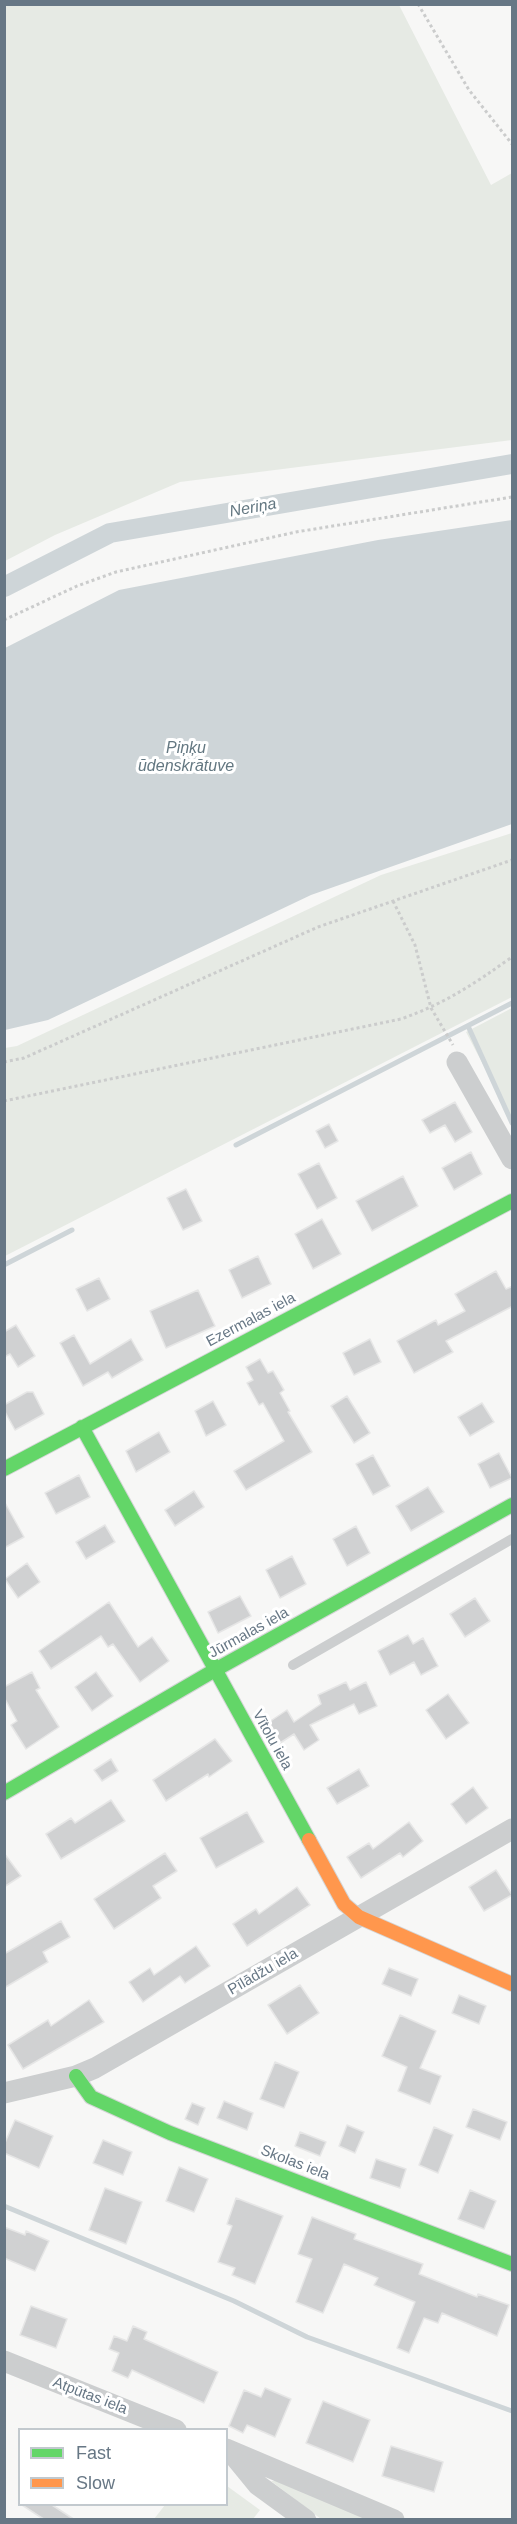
<!DOCTYPE html>
<meta charset="utf-8">
<style>
body{margin:0}
#map{position:relative;width:517px;height:2524px;overflow:hidden;background:#f7f7f6;font-family:Arial,sans-serif}
canvas{display:block}
.frame{position:absolute;inset:0;border:6px solid #677785;pointer-events:none}
.legend{position:absolute;left:18px;top:2428px;width:210px;height:78px;box-sizing:border-box;background:#fff;border:2px solid #c2c9ce;margin:0;padding:8px 10px;list-style:none;font-size:18px;color:#677785}
.legend li{display:flex;align-items:center;gap:12px;height:30px}
.legend b{width:30px;border:2px solid #c2c9ce}
</style>
<div id="map">
<canvas width="517" height="2524"></canvas>
<div class="frame"></div>
<ul class="legend">
<li><b style="height:8px;background:#63d668"></b>Fast</li>
<li><b style="height:8px;background:#ff974d"></b>Slow</li>
</ul>
</div>
<script>
const ctx = document.querySelector('canvas').getContext('2d');
ctx.lineJoin = 'round';
function fillPath(path, color) {
  ctx.fillStyle = color;
  ctx.fill(path, 'evenodd');
}
function stroke(path, color, width, dash) {
  ctx.strokeStyle = color;
  ctx.lineWidth = width;
  ctx.lineCap = dash ? 'butt' : 'round';
  ctx.setLineDash(dash || []);
  ctx.stroke(path);
}
function write(font, color, halo, rows, align = 'center') {
  ctx.font = font + ' Arial,sans-serif';
  ctx.lineWidth = 6;
  ctx.setLineDash([]);
  ctx.textBaseline = 'middle';
  ctx.strokeStyle = halo;
  ctx.fillStyle = color;
  for (const [text, x, y, turn = 0] of rows) {
    ctx.save();
    ctx.translate(x, y);
    ctx.rotate((+turn || 0) * Math.PI / 180);
    ctx.textAlign = isNaN(turn) ? turn : align;
    if (halo) ctx.strokeText(text, 0, 0);
    ctx.fillText(text, 0, 0);
    ctx.restore();
  }
}
fillPath(new Path2D(`
 M5,4l394,1 92,180 21,-12v267l-332,42 -125,53 -50,26z
 M512,833v164l-507,259v-208l12,-2 364,-171z
 M512,1008v112l-46,-88z
 M283,2480l91,39h-53l-50,-38z
 M227,2486l33,24 -7,9h-99l11,-14 61,-1z`), '#e6eae4');
fillPath(new Path2D(`
 M512,520v304l-201,71 -263,125 -43,10v-382l114,-58 259,-50z`), '#ced5d8');
stroke(new Path2D(`
 M468,1026l44,97
 M236,1145l276,-142
 M4,1265l68,-35
 M4,2206l230,95 73,36 205,74`), '#ced5d8', 5);
stroke(new Path2D(`
 M4,587l106,-54 402,-69`), '#ced5d8', 20);
const building = new Path2D(`
 M455,1102l17,30 -17,10 -10,-17 -15,8 -8,-13z
 M329,1124l9,17 -13,7 -9,-17z
 M471,1152l11,22 -28,16 -12,-22z
 M319,1163l18,35 -20,11 -19,-35z
 M403,1176l15,30 -46,25 -16,-30z
 M186,1189l16,32 -19,9 -16,-32z
 M322,1219l19,35 -28,15 -18,-35z
 M258,1256l13,28 -29,14 -13,-28z
 M496,1271l10,18 7,-3v20l-67,35 7,11 -39,21 -17,-32 39,-21 2,5 27,-14 -10,-17z
 M99,1278l11,21 -23,12 -11,-22z
 M198,1290l17,36 -49,22 -16,-37z
 M16,1325l19,31 -17,11 -8,-13 -6,3v-25z
 M74,1335l16,29 41,-25 12,21 -31,18 -4,-6 -25,14 -23,-43z
 M370,1339l11,23 -27,13 -11,-22z
 M260,1359l8,14 5,-2 11,19 -4,3 10,18 -2,1 24,40 -66,38 -12,-19 50,-30 -21,-38 -4,2 -12,-22 6,-3 -7,-13z
 M27,1392h6l11,22 -29,16 -11,-20v-5z
 M347,1396l23,37 -16,10 -23,-37z
 M213,1401l13,24 -20,11 -11,-25z
 M482,1403l12,19 -24,14 -12,-19z
 M159,1432l11,20 -34,20 -10,-21z
 M499,1453l13,25 -22,10 -12,-24z
 M373,1455l17,31 -17,9 -17,-31z
 M79,1475l11,22 -34,17 -11,-21z
 M428,1487l16,25 -33,19 -15,-25z
 M194,1491l10,16 -29,19 -10,-16z
 M4,1501l20,36 -20,11z
 M105,1525l10,17 -29,17 -10,-17z
 M356,1526l14,27 -23,13 -14,-27z
 M292,1556l14,28 -26,14 -14,-28z
 M27,1563l13,19 -22,16 -13,-19z
 M240,1596l11,20 -33,17 -10,-21z
 M475,1598l15,23 -25,16 -15,-23z
 M109,1602l29,45 14,-10 17,24 -29,21 -27,-38 -5,3 -7,-11 -50,33 -12,-18z
 M408,1635l5,9 10,-6 15,28 -17,9 -7,-13 -24,13 -12,-24z
 M32,1672l8,16 -4,2 23,37 -33,22 -15,-24 6,-4 -13,-24v-10z
 M96,1672l17,24 -21,15 -17,-24z
 M346,1682l4,8 16,-8 11,24 -18,8 -5,-10 -44,21 9,15 -15,10 -10,-16 -17,11 -11,-21 21,-14 7,12 27,-18 -3,-9z
 M448,1694l21,29 -23,16 -20,-29z
 M215,1739l17,22 -23,16 -1,-3 -42,27 -13,-21z
 M111,1759l7,12 -16,10 -8,-11z
 M359,1769l10,17 -32,18 -10,-16z
 M473,1787l15,21 -22,16 -15,-20z
 M111,1800l14,21 -64,38 -15,-25 25,-16 4,5z
 M247,1812l17,30 -48,26 -16,-30z
 M409,1822l14,19 -20,16 -3,-4 -39,25 -14,-21 22,-14 4,6z
 M4,1853l17,23 -17,11z
 M165,1853l12,18 -24,15 8,12 -47,31 -20,-30z
 M496,1870l16,25 -28,16 -15,-24z
 M297,1887l13,18 -63,41 -14,-22 23,-15 3,5z
 M61,1921l9,16 -27,15 5,10 -44,26v-34z
 M196,1946l14,20 -25,17 -5,-7 -37,26 -14,-20 21,-14 4,7z
 M389,1968l29,11 -7,17 -29,-12z
 M300,1985l19,28 -32,21 -19,-29z
 M459,1995l27,11 -7,18 -27,-11z
 M89,2000l15,22 -81,47 -15,-24 40,-25 3,6z
 M400,2015l36,16 -16,37 21,8 -11,28 -32,-13 9,-24 -25,-11z
 M275,2062l24,10 -15,36 -24,-9z
 M224,2101l29,12 -6,17 -30,-12z
 M192,2103l13,5 -7,17 -13,-6z
 M473,2109l34,13 -7,18 -34,-13z
 M15,2120l38,16 -14,32 -35,-15v-8z
 M347,2125l17,7 -9,21 -16,-7z
 M434,2127l19,8 -15,38 -19,-8z
 M300,2132l26,10 -6,14 -25,-10z
 M103,2140l29,12 -9,23 -30,-12z
 M376,2159l30,10 -6,19 -30,-10z
 M179,2167l29,12 -14,33 -28,-11z
 M105,2188l37,14 -16,42 -37,-14z
 M470,2190l26,11 -12,28 -26,-10z
 M236,2198l47,18 -28,68 -23,-9 3,-7 -17,-6 14,-36 -5,-2z
 M312,2217l44,17 -2,5 69,25 -4,10 58,23 1,-3 31,11 -12,31 -55,-23 -4,10 -14,-5 -15,35 -12,-5 18,-46 -41,-17 4,-7 -34,-14 -21,49 -27,-11 16,-43 -14,-5z
 M4,2227l21,8 1,-4 23,10 -14,30 -31,-13z
 M31,2306l36,13 -11,29 -36,-13z
 M133,2326l14,6 -3,7 74,33 -14,31 -72,-33 -4,8 -16,-7 7,-18 -10,-4 5,-13 13,5z
 M265,2388l26,11 -16,38 -28,-12 -4,8 -14,-7 15,-36 17,7z
 M323,2401l47,19 -17,42 -47,-19z
 M391,2446l52,16 -9,30 -52,-16z
 M22,2505h30l23,15h-30z`);
fillPath(building, '#d0d1d2');
stroke(building, '#e6e6e6', 1.5);
const fast = new Path2D(`
 M82,1427l227,413
 M4,1469l508,-268
 M4,1793l211,-123 297,-165
 M76,2076l15,21 79,36 342,131`);
const slow = new Path2D(`
 M309,1840l35,64 15,13 153,67`);
stroke(fast, '#d4d5d6', 16);
stroke(slow, '#d4d5d6', 16);
stroke(new Path2D(`
 M418,4l51,86 43,54
 M4,620l73,-34 39,-14 180,-40 216,-35
 M393,901l22,44 16,63 22,37
 M4,1062l20,-4 294,-131 194,-67
 M4,1101l397,-82c45,-16 73,-35 111,-62`), '#cbcccc', 3, [3, 3]);
stroke(new Path2D(`
 M293,1665l219,-126`), '#cccecf', 10);
stroke(new Path2D(`
 M457,1062l55,97
 M4,2093l72,-17 19,-8 417,-239
 M4,2361l172,69
 M226,2449l168,71
 M231,2452l27,33 48,35`), '#cccecf', 21);
stroke(fast, '#63d668', 14);
stroke(slow, '#ff974d', 14);
write('15px', '#677785', '#fff', [
 ["Ezermalas iela",251,1320,-28],
 ["Jūrmalas iela",249,1633,-29],
 ["Vītolu iela",272,1740,61],
 ["Pīlādžu iela",263,1972,-30],
 ["Skolas iela",295,2163,21],
 ["Atpūtas iela",90,2396,21]
]);
write('italic 16px', '#637781', '#fff', [
 ["Neriņa",253,508,-10],
 ["Piņķu",186,749],
 ["ūdenskrātuve",186,767]
]);
</script>
